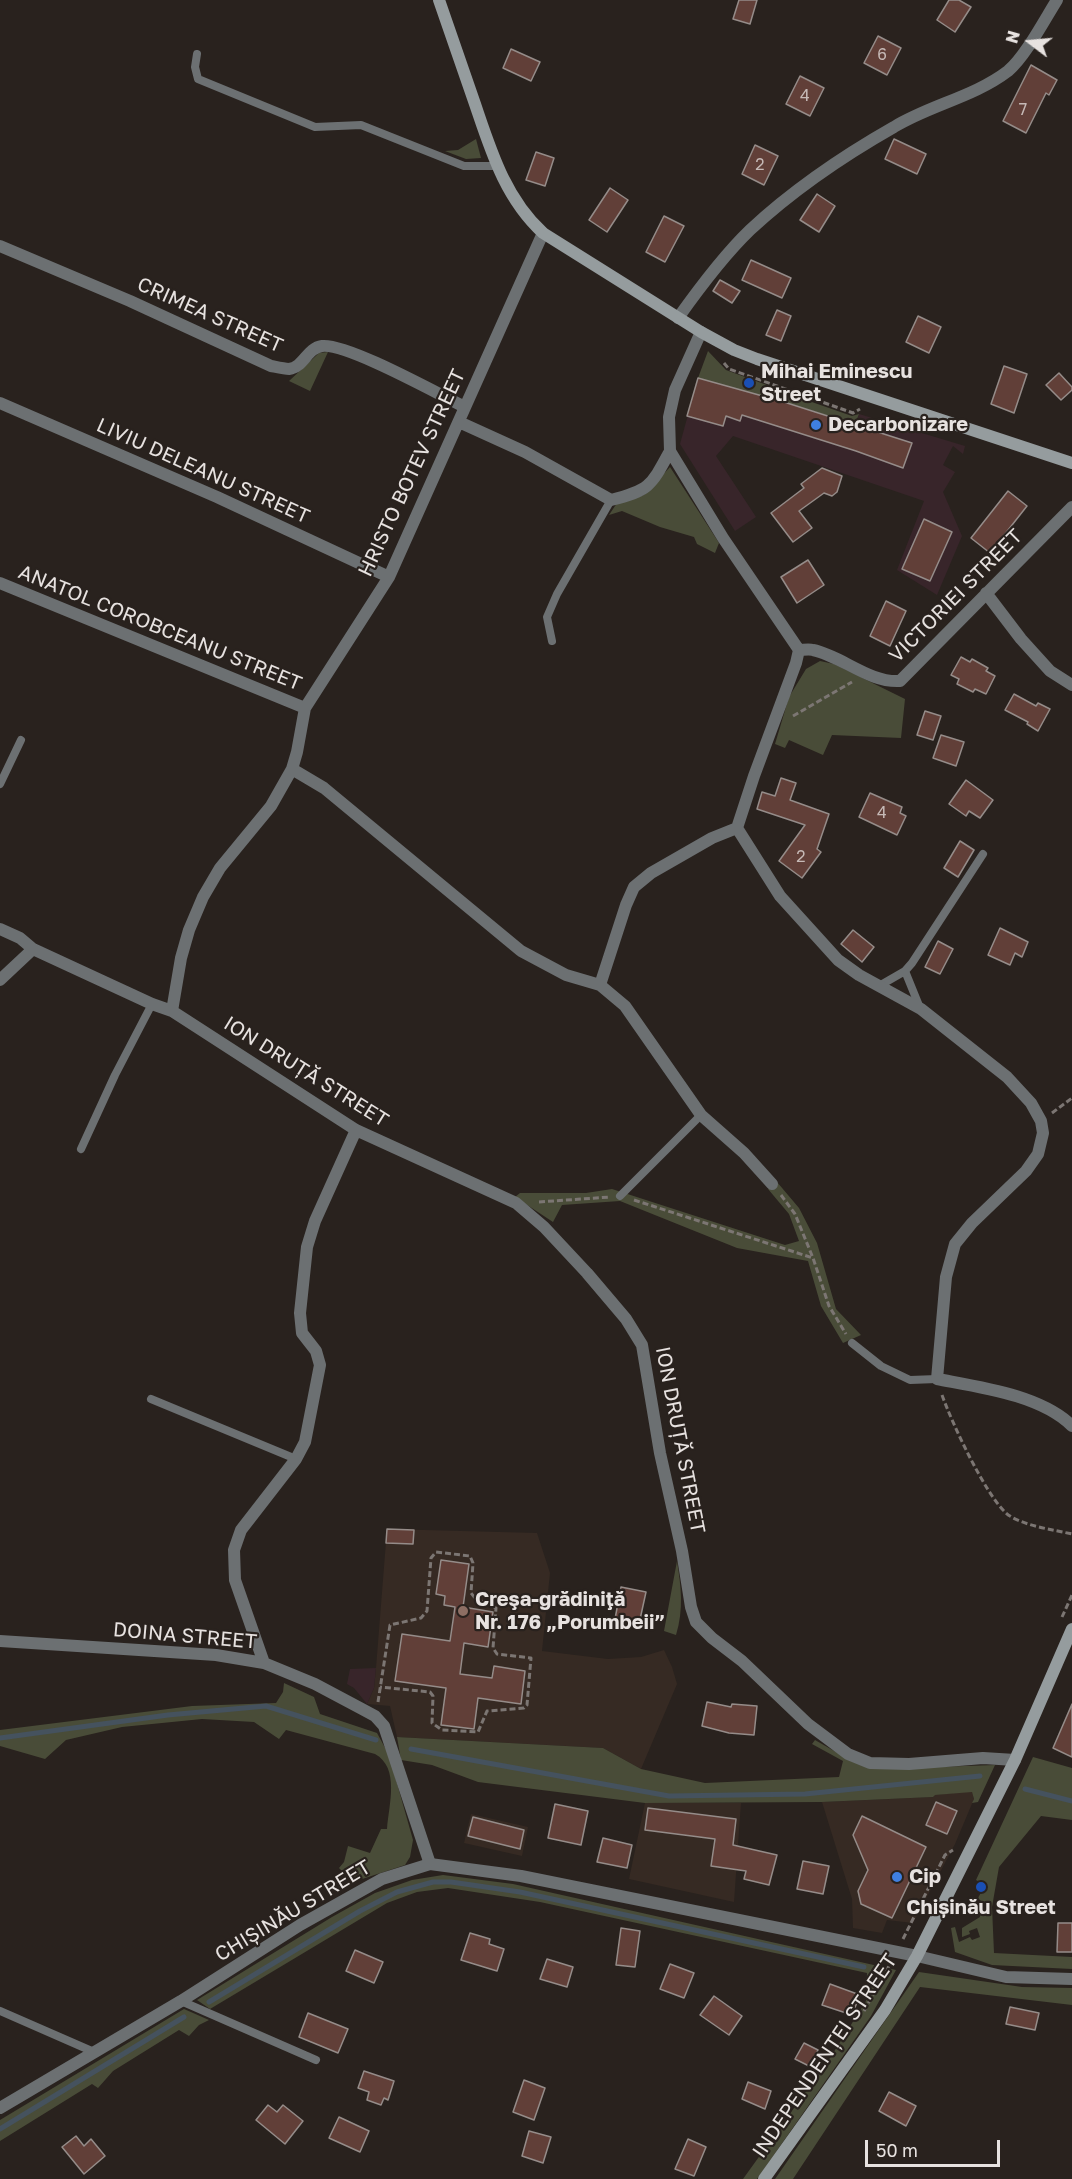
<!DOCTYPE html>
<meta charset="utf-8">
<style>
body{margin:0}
#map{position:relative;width:1072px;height:2179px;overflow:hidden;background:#29221e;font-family:"Golos Text",sans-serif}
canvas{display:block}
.north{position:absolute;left:1000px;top:12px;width:60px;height:60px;-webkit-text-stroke:4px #29221e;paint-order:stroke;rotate:286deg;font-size:16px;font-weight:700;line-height:24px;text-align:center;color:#e7e2e0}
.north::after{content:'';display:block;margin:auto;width:21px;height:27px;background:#e7e2e0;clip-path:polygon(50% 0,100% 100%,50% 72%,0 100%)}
.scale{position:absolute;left:865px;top:2140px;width:135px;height:27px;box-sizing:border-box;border:3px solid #e7e2e0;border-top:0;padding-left:8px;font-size:18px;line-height:21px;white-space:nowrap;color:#e7e2e0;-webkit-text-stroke:4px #29221e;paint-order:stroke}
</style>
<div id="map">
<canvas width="1072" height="2179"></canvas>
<div class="north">N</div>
<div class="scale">50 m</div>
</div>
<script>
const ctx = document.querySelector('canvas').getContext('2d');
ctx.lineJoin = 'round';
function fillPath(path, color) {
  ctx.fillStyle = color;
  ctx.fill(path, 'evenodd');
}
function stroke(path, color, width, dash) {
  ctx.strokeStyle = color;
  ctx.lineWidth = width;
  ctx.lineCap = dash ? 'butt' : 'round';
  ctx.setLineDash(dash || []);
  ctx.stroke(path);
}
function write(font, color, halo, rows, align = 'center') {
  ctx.font = font + ' "Golos Text",sans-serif';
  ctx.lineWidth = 4.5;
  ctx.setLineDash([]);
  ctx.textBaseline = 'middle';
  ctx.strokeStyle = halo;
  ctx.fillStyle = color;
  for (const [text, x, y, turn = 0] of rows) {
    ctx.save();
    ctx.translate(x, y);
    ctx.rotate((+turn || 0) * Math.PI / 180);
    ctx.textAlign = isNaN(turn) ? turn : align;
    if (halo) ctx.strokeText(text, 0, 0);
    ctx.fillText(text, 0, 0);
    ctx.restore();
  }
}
fillPath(new Path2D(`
 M387,1529l150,4 13,40 -8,78 66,8 33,-2 23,-7 8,17 5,17 -36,85 -38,-21 -206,-11 -7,-31 -23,-2 7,-16 2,-20z
 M972,1791l2,8 -19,45 -42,79 -26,-3 -5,13 -29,-5 -1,-29 -30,-97 111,-5 1,-2z
 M645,1803h96l-7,99 -105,-23z
 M471,1814l57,13 -6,29 -58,-13z`), '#362a23');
fillPath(new Path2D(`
 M698,378l157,46 4,-10 106,32 -2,8 -10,-8 -10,19 12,7 -12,20 19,44 -25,59 -40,-25 27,-69 -191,-65 -17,20 40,61 -21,14 -55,-87z
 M376,1668l-2,20 -7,16 -13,-16 -7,-4 3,-15z`), '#38252a');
fillPath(new Path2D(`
 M476,139l5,19 -15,1 -21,-8 13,-1z
 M708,351l18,19 49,18 -5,11 -72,-21z
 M328,352l-18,39 -21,-10 30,-28z
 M786,393l66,23 7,-2 -4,10 -71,-22z
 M670,467l49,76 -4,10 -18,-9 -3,-7 -34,-10 -38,-16 -13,4 8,-12 27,-8z
 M820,661l14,3 71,35 -4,39 -69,-3 -9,20 -34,-15 -4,8 -10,-4 14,-47 17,-28z
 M777,1182l22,26 18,35 19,66 25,26 -18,8 -22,-37 -13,-45 -71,-13 -117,-47 -58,4 -9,17 -38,-25 5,-4h66l26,-4 173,56 14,-4 -10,-27 -21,-25z
 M677,1561c4,25 7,48 -1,74l-12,-4z
 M284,1683l30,14 6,17 57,19 12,22 24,85 -3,17 -5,8 -52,17 -14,-14 5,-6 4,-16 22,7 11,-24h6c2,-25 13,-61 -12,-75l-89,-24 -7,9 -25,-17 -52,-3 -80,8 -56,13 -21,19 -45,-13v-16l192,-24 84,-3 7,-11z
 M397,1737l206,11 38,21 64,14 134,-6 4,-16 -31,-17 3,-4 35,20 24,9 121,-4 -17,37 -6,1 2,-4 -2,-7 -37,3 -2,2 -111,5 -177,1 -167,-21 -46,-17 -31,-5z
 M1033,1757l39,11v52l-31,-4 -42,51 -7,40 2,46 78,4v12l-80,-4 -37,-13 -4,-24 4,-1 4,15 11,-5 2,3 8,-3 -3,-9 -8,3 1,3 -8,3v-9l18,-11 1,-16 -3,-3 7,-13 -9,-5z
 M443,1875l70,9 383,86 -25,46 -114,163h-14l87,-121 36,-57 1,-28 -327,-71 -92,-14 -31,4 -30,11 -177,106 -13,-9 135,-83 43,-24 37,-13z
 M919,1972l103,15 50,1v17l-152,-18 -127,192h-18z
 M184,2009l25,11 -10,5 -10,11 -10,-6 -66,41 -15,17 -6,-4 -92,57v-21z`), '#494c38');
stroke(new Path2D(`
 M0,1738l168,-23 98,-9 110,34
 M411,1749l258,47 136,-2 175,-18
 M1025,1789l47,12
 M209,2002l151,-91 37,-19 36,-10h18l69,10 344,75
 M0,2129l184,-112`), '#45525e', 5);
const building = new Path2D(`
 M739,0h18l-7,24 -17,-5z
 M949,0h10l12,7 -16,25 -18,-12z
 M878,36l23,12 -14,27 -23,-12z
 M511,49l29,13 -9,19 -28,-13z
 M1031,65l26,15 -8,15 -3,-2 -20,40 -23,-12z
 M800,76l24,12 -14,28 -24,-12z
 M894,139l32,15 -9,20 -32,-15z
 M755,145l23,11 -14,29 -22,-11z
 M536,152l18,6 -9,28 -19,-6z
 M610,188l18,12 -21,32 -18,-12z
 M817,194l18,12 -16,26 -19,-12z
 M664,216l20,10 -19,36 -19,-10z
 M751,260l40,18 -9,20 -40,-18z
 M720,280l20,11 -8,12 -19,-12z
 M777,310l14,6 -10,25 -15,-6z
 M918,316l23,11 -12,26 -23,-11z
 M1004,366l23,8 -13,39 -23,-9z
 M1059,373l13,14v3l-11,10 -15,-15z
 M698,378l86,24 128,41 -9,25 -47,-17 -114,-36 -2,6 -14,-5 -3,10 -36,-10z
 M822,468l20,8 -5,16 -5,4 -8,-3 -25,18 13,17 -19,14 -22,-29 33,-25 -3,-4z
 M1008,491l19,15 -37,47 -19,-15z
 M924,519l28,13 -22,49 -28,-12z
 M808,560l16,25 -27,18 -16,-26z
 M886,601l20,10 -16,35 -20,-10z
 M961,657l9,5 2,-3 16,9 -2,3 9,5 -9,18 -11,-5 -2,3 -16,-8 2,-5 -8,-4z
 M1014,694l22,12 2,-3 12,6 -12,22 -11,-7 1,-2 -23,-12z
 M925,711l16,5 -8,24 -16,-5z
 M941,735l23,7 -8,24 -23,-8z
 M781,778l15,5 -6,17 39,14 -12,35 4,3 -19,26 -23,-17 26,-36 -48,-16 5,-17 13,4z
 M966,780l27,20 -13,18 -11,-7 -3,5 -17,-12z
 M870,793l32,14 -2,6 6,3 -9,19 -38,-18z
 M960,841l14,9 -16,27 -14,-9z
 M1000,928l28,14 -6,15 -7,-4 -5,12 -22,-10z
 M853,930l21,17 -12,15 -21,-18z
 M938,941l15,8 -13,25 -15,-7z
 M387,1529l27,1 -1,14 -27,-1z
 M441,1560l28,4 -6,43 30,5 -5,35 -24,-4 -4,31 32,4 2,-12 31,5 -4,33 -43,-6 -4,31 -33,-4 5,-37 -51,-7 7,-47 48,7 5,-34 -11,-2 1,-9 -9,-2z
 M621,1587l25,5 -7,32 -24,-5z
 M707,1702l24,5 1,-3 25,2 -3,29 -25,-2 -27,-7z
 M1072,1704v53l-19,-9z
 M936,1802l21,9 -10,23 -21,-9z
 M555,1804l33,7 -7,34 -33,-7z
 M648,1808l88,11 -3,26 44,10 -8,30 -25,-6 2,-8 -35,-5 4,-27 -70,-9z
 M862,1816l64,31 -34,71 -31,-14 -3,-13 10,-21 -15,-35z
 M473,1817l51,13 -4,19 -52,-13z
 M603,1838l29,7 -5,23 -30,-6z
 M803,1861l26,5 -6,28 -26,-5z
 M1058,1923h14v29h-15z
 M621,1928l19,3 -5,36 -19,-2z
 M470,1933l20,6 -1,5 15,5 -7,22 -36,-11z
 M355,1950l28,12 -9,21 -28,-12z
 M547,1959l26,8 -6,20 -27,-8z
 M670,1964l24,9 -10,25 -24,-9z
 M830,1984l30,11 -8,20 -30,-10z
 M714,1996l28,20 -13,19 -29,-20z
 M1010,2007l29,6 -4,17 -29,-6z
 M308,2013l40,16 -10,24 -39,-16z
 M804,2043l14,7 -9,16 -14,-7z
 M364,2071l30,10 -6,19 -4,-2 -3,7 -14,-5 2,-8 -11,-4z
 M524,2080l21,8 -11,32 -21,-8z
 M748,2082l23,9 -6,18 -23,-10z
 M889,2092l27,14 -10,20 -27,-15z
 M268,2105l9,7 6,-7 20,16 -18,23 -29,-24z
 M339,2117l30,14 -9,21 -31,-14z
 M529,2131l22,6 -8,26 -21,-7z
 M76,2136l8,10 7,-7 14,17 -21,18 -22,-27z
 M688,2139l18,8 -12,29 -19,-7z`);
fillPath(building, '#613f38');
stroke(building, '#958c89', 1.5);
stroke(new Path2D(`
 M724,363l5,6 124,44 7,-4
 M793,716l59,-34
 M1052,1113l20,-15
 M781,1195l14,19 18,44 16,48 17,28
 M634,1200l179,58
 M539,1202l71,-5
 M942,1395c10,28 43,99 64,118 13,12 48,17 66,21
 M1062,1617l10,-22
 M378,1702l12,-77 31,-7 6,-7 4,-53 5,-6 34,4 3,7 -2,30 4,5 21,10 -3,40 4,6 34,4 -4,47 -3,3 -37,3 -9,21 -36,-2 -10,-7 1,-27 -3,-4 -50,-5
 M903,1939l42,-84 8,-5
 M864,2011l26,-47`), '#7c7673', 3, [6, 3]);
stroke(new Path2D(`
 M197,54l-2,13 3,12 117,48 46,-2 103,41h32
 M552,641l-5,-24 10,-23 54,-94
 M0,784l21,-44
 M905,971l15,37
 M879,986l26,-15 7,-8 71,-109
 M81,1149l34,-74 37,-71
 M620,1196l81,-81
 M852,1343l29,23 29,14 27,-1
 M151,1399l145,60
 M181,2001l135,59
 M0,2011l94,41`), '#6c7072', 8);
stroke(new Path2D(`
 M0,246l130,55 141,65c5,1 13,3 18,3 15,-2 18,-21 33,-23 25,-3 116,48 143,61
 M678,318c22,-31 45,-62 72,-88 43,-40 93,-74 144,-103 36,-22 80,-30 114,-56 17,-14 37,-52 49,-71
 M701,332l-26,58 -6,27 1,34 53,87 76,112
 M0,403l217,94 172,80
 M459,422l66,30 86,48c39,-10 40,-14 59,-49
 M0,583l305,125
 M986,593l35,46 29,32 22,14
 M799,650c4,0 10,-1 14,0 29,6 56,33 87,31l172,-174
 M292,769l32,19 197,163 45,24 34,10 25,21 76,109 43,38 28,31
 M737,828l43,68 58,64 21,15 62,34 86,68 24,26 10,18 2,12 -5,21 -12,17 -54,52 -17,21 -9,33 -9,102c42,8 104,16 135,47
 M737,828l17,-52 42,-113 3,-13
 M0,929l20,9 13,11 119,55 20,7 184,119 160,73 28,24 43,46 39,46 16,26 18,108 22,98 9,56 5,15 16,16 30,23 66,63 40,30 22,9 39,1 74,-6 32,2
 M0,980l33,-31
 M600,985l26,-80 8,-18 17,-14 61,-35 25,-10
 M172,1011l9,-53 8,-28 14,-33 17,-29 51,-62 21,-37 5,-17 8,-44 84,-131 154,-344
 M0,1641l216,14 48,8 51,21 47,25 13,7 9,10 46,138
 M264,1663l-29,-83 -1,-30 7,-20 55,-71 9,-17 15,-77 -4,-14 -14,-18 -2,-20 7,-66 8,-26 41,-91`), '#6c7072', 12);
stroke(new Path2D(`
 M0,2108l181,-107 119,-76 82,-46 48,-15 91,12 396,80 89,21 66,2`), '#6c7072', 12);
stroke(new Path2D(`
 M439,0c12,35 24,70 36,104 16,47 30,94 68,129l158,99 33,18 23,9 315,104
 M764,2179l121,-169 32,-54 98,-196 57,-131`), '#959c9e', 12);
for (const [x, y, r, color] of [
 [749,383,6,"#1a4fb4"],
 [816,425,6,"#3f7fe0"],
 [463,1611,6,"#8d6e63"],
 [897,1877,6,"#3f7fe0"],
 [981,1887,6,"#1a4fb4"]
]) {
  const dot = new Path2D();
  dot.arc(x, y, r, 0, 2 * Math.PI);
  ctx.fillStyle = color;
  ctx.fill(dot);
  stroke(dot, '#29221e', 2);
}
write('16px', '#c6b9b6', null, [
 ["6",882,55],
 ["4",805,96],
 ["7",1023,110],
 ["2",760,165],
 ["4",882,813],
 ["2",801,857]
]);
write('20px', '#e7e2e0', '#29221e', [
 ["CRIMEA STREET",210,315,24],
 ["LIVIU DELEANU STREET",203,471,24],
 ["HRISTO BOTEV STREET",412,473,-65],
 ["VICTORIEI STREET",956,596,-45],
 ["ANATOL COROBCEANU STREET",160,628,22],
 ["ION DRUȚĂ STREET",306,1072,32],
 ["ION DRUȚĂ STREET",680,1440,79],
 ["DOINA STREET",185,1636,5],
 ["CHIȘINĂU STREET",293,1911,-31],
 ["INDEPENDENȚEI STREET",825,2056,-56]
]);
write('bold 20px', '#e7e2e0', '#29221e', [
 ["Mihai Eminescu",761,372],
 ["Street",761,395],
 ["Decarbonizare",828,425],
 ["Creşa-grădiniţă",475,1600],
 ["Nr. 176 „Porumbeii”",475,1623],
 ["Cip",909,1877],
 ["Chișinău Street",981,1908,"center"]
], 'left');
</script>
